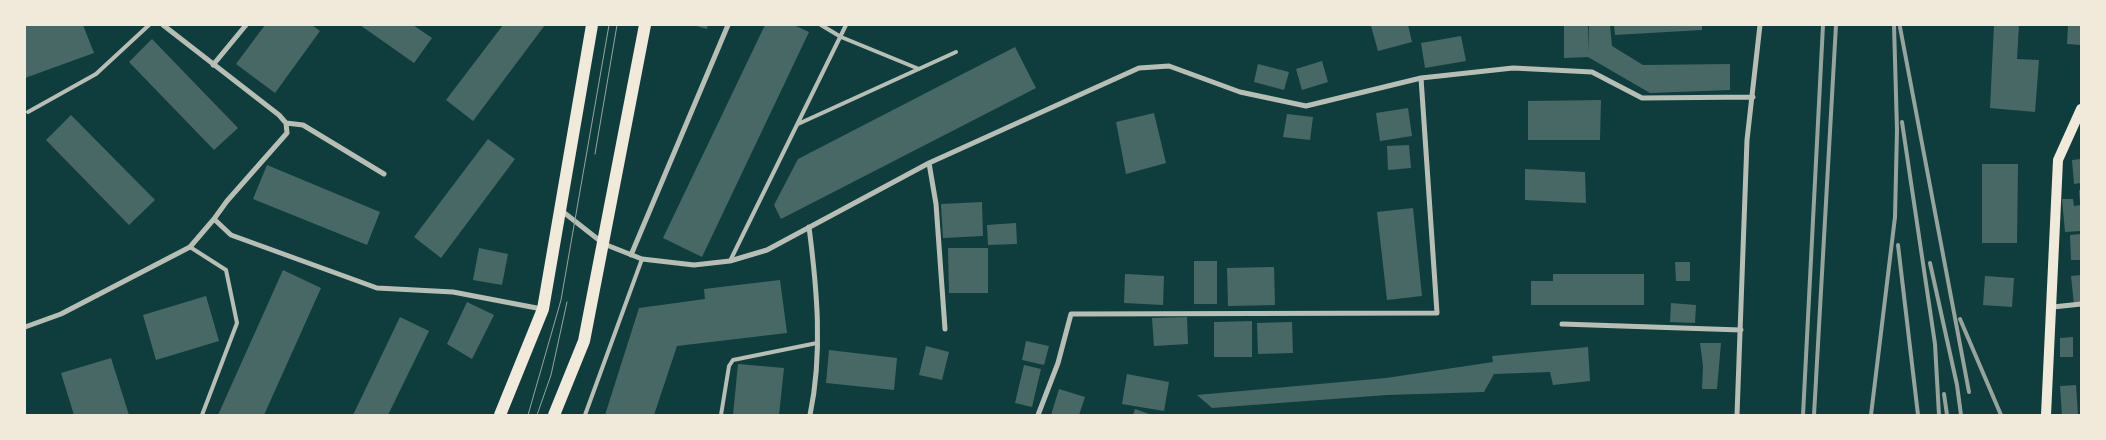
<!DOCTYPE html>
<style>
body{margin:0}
#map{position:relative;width:2106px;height:440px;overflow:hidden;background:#0f3d3e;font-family:"Nunito Sans",sans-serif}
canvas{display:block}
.frame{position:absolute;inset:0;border:26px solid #f1e9da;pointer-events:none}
</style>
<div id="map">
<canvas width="2106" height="440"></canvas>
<div class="frame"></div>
</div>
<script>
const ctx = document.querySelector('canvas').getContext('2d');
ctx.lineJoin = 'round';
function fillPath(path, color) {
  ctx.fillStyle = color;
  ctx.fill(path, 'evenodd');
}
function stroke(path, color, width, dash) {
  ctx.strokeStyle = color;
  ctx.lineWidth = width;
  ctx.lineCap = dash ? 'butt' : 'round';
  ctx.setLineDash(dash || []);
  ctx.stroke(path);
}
fillPath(new Path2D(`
 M25,25h58l11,28 -69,25z
 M265,25h47l8,6 -45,62 -39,-29z
 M360,25h53l19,13 -18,25z
 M503,25h42l-72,96 -27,-21z
 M693,25h15l-1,4z
 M765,25h29l15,7 -107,225 -39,-19z
 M1374,25h34l4,17 -34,9 -7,-25z
 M1564,25h24v28l1,-28h21l2,21 31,19 87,-1v26l-80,3 -62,-36 -24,1z
 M1614,25h88v5l-87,5z
 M1994,25h25l-2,34 22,1 -4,52 -45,-4z
 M2068,25h13v20l-14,-1z
 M1461,36l5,25 -41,7 -4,-25z
 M152,39l86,89 -24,22 -85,-88z
 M1015,47l21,41 -255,131 -7,-14 24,-46z
 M1322,61l6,21 -26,8 -6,-21z
 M1258,64l31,8 -5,18 -30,-8z
 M1601,100l-1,40h-72v-39z
 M1408,108l4,28 -32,5 -4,-28z
 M1154,113l12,50 -40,11 -10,-52z
 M1287,114l26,3 -3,23 -27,-3z
 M71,115l84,85 -26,25 -83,-85z
 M488,139l27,20 -74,99 -27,-21z
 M1409,145l2,23 -23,2 -1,-24z
 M2081,159v24l-7,1 -2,-24z
 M1982,164h36l-1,79h-35z
 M267,165l113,47 -13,33 -114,-46z
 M1525,169l60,3 1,31 -61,-3z
 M2079,190h2v14h-1z
 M2062,199h11l1,7 7,-1v26l-16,1z
 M982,202l1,34 -40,2 -2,-34z
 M1413,208l9,88 -35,4 -10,-88z
 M1016,223l1,21 -29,1 -1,-20z
 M2081,234v26h-10l-1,-25z
 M479,248l29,6 -6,31 -29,-5z
 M948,248h40v45h-39z
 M1194,261h23v43h-23z
 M1675,262h15v19h-14z
 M1274,267l1,38 -47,1 -1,-38z
 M283,270l38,18 -57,127h-46z
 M1125,274l39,2 -1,29 -39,-2z
 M1553,274h91v31h-113v-24h22z
 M2081,275v29l-7,1 -3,-29z
 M1985,276l29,2 -2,29 -29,-2z
 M780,280l7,53 -110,13 -23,69h-49l34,-107 66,-9 -1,-10z
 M206,296l13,45 -63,19 -13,-45z
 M467,302l27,13 -22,44 -25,-15z
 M1671,303l25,2 -1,18 -25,-1z
 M400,317l29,14 -41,84h-35z
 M1187,317l1,27 -34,2 -2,-28z
 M1252,321v36h-38v-35z
 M1292,322l1,31 -35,1 -1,-31z
 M2073,337v20h-13v-19z
 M1026,341l23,5 -5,19 -22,-5z
 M1700,343h21l-4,46h-15l1,-23z
 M926,346l23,6 -7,28 -23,-5z
 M1588,347l2,34 -37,4 -3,-13 -56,2 -10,18 -97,3 -175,13 -15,-13 189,-17 107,-16 -1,-6z
 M829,350l68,8 -3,32 -68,-7z
 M111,358l18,57h-55l-13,-42z
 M738,364l46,4 -5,47h-46z
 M1024,365l17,4 -9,38 -17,-4z
 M1127,374l42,8 -5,29 -42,-7z
 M2076,385l2,30h-16l-2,-29z
 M1059,389l26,8 -6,18h-28z
 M1135,409l17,6h-19z`), '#486865');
stroke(new Path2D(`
 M821,25l20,12 78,32
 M28,112l68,-38 53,-49
 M798,124l158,-72
 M190,247l36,23 11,53 -35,92
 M730,261l116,-236
 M585,415l57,-156
 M721,415l8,-49 4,-6 84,-17`), '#b8beb3', 4);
stroke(new Path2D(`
 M163,25l116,90 7,8 1,10 -60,68 -13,18 17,16 146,53 76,4 89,17
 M213,65l33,-40
 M286,123l17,2 81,49
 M929,163l7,41 9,125
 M562,211l42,33 38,15 52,6 36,-4 37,-11 162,-87 210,-95 30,-2 71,26 66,14 115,-28 92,-10 79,4 50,26 111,-1
 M809,227c8,62 14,126 1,188
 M631,255l97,-230
 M2053,307l28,-3
 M1562,324l179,6
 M25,327l36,-13 129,-67 24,-28
 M1038,415l20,-52 13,-49 366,-1 -16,-235
 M1737,415l10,-275 13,-115`), '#b8beb3', 5);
stroke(new Path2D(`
 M2046,415l12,-255 23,-51`), '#f1e9da', 10);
stroke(new Path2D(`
 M500,415l43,-106 49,-284
 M554,415l30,-74 61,-316`), '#f1e9da', 12);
stroke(new Path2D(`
 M595,154l22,-129
 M528,415l33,-115 48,-275
 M537,415l14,-40 16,-73`), '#97a49c', 1);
stroke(new Path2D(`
 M1900,27l69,365
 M1902,122l33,222 4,71
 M1898,245l20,170
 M1930,263l27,122 4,30
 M1960,319l41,96
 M1944,394l3,21
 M1803,415l20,-390
 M1814,415l22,-390
 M1871,415l24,-198 2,-87 -3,-105`), '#97a49c', 4);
</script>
